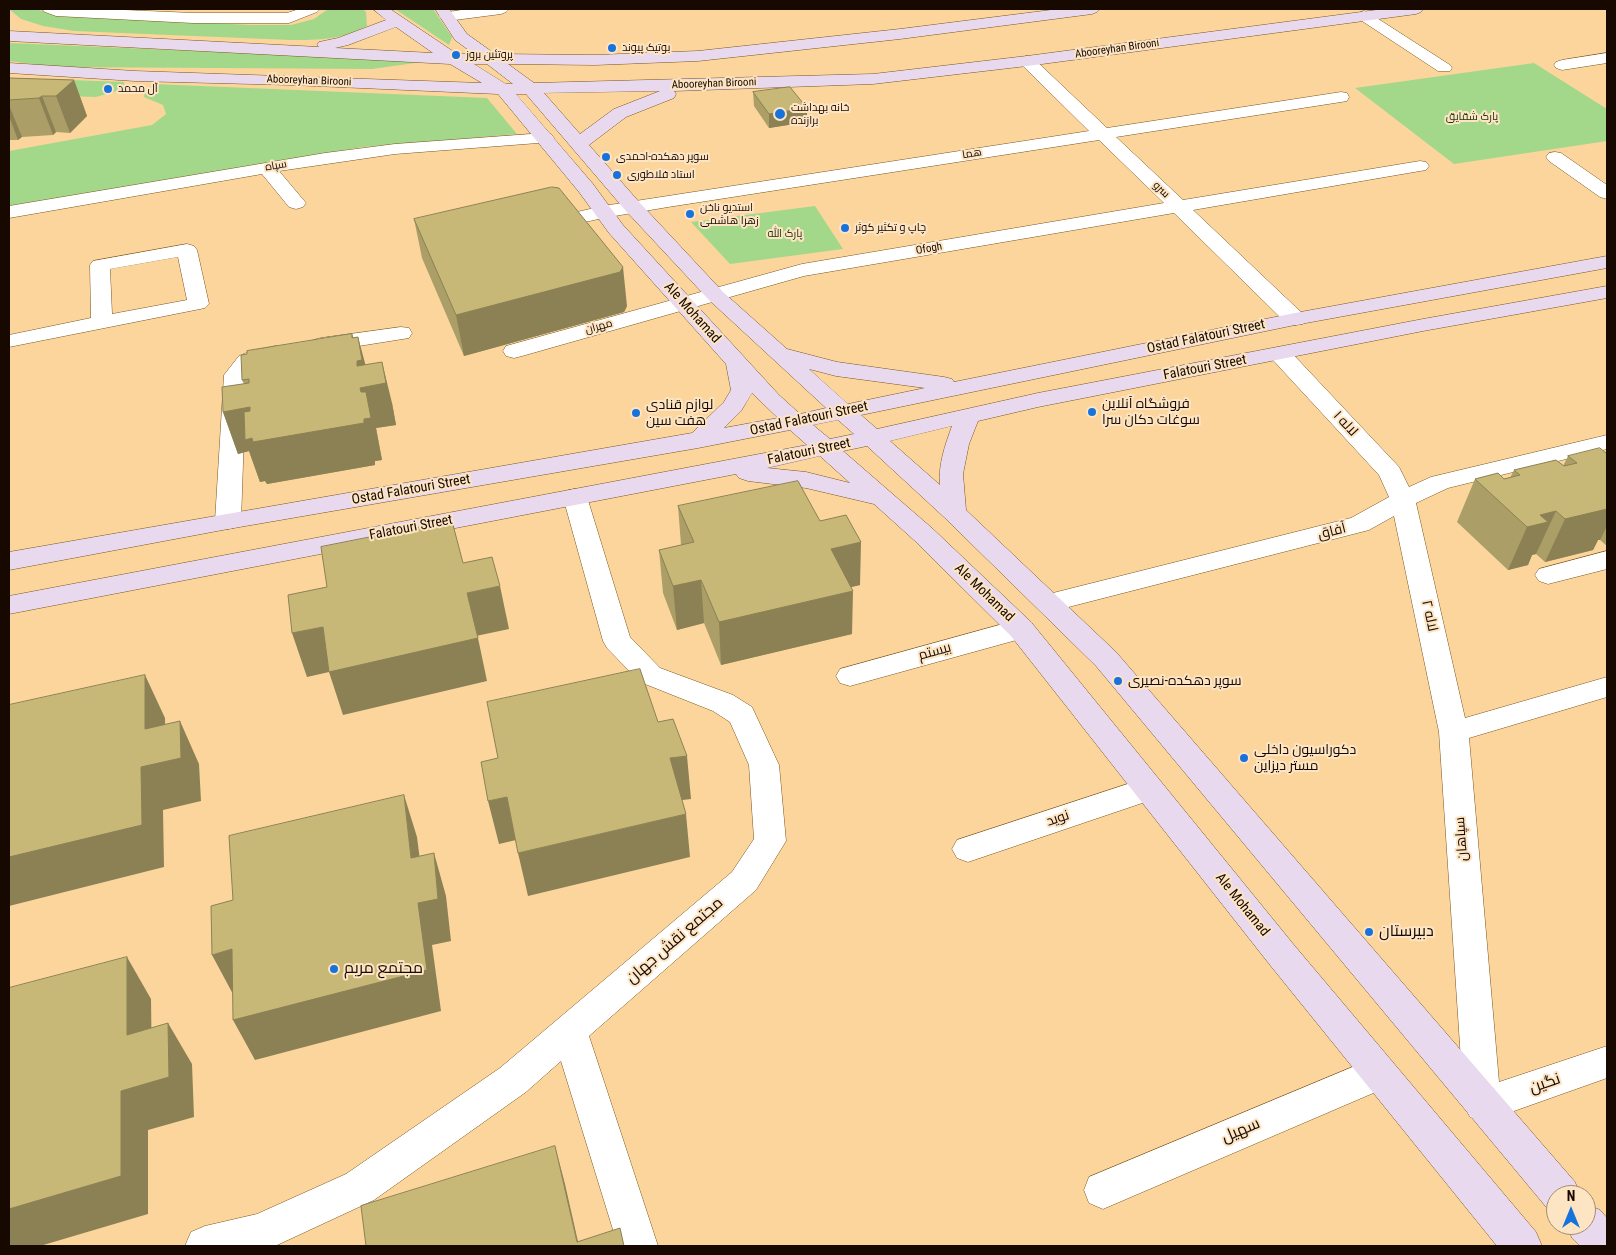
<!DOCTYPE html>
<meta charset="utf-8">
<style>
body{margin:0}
#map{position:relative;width:1616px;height:1255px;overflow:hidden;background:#fcd59d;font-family:"Roboto Condensed",sans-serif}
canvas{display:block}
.frame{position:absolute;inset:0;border:10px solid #170900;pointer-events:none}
.north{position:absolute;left:1546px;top:1185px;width:50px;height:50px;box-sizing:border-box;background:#fde5c4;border:1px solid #a18d76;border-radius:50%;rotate:0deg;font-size:14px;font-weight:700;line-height:20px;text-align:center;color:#170900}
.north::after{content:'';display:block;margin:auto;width:18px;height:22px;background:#1872dc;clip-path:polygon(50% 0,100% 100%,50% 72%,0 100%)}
</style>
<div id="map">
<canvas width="1616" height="1255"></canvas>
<div class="frame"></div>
<div class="north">N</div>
</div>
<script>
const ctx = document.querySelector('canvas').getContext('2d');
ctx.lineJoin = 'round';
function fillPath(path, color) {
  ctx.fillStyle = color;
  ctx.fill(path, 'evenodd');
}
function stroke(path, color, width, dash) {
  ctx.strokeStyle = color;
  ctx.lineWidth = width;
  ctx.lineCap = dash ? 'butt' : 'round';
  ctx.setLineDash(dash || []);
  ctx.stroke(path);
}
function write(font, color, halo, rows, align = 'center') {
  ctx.font = font + ' "Roboto Condensed",Cairo,sans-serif';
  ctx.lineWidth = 4;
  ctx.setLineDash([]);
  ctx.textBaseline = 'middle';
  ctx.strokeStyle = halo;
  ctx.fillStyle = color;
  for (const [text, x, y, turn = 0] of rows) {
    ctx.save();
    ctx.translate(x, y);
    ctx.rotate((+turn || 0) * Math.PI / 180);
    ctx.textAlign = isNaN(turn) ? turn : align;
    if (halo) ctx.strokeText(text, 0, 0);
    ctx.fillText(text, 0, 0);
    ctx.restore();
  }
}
fillPath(new Path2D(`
 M9,9h25l26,6 190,10h41l23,-6 14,-10h35l3,3 1,14c-26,14 -47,14 -77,14l-216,-9 -31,-5 -22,-7z
 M395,9h38l19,28 -3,8z
 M9,43l420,18 -57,8 -317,-2 -46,-6z
 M1534,63l73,46v32l-153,23 -99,-76z
 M44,79l80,3v7l-28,8 -87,-3 15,-14z
 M154,84l333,14 30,36 -154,13 -354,59v-55l143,-26 14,-11 -3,-9 -19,-8 1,-6z
 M815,206l28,43 -113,15 -39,-42z`), '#a3d88a');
const street = new Path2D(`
 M42,9h60l91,4h94l12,-4h21l-3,3 -28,11h-96l-137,-7 -11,-4z
 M468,9h41l-3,3 -5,2 -54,7 -5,-2 -3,-3 3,-3z
 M1364,11l5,2 81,52 2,3 -2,3h-12l-79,-52 -3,-3 3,-3z
 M1607,53v10l-45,7 -6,-2 -2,-3 2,-3 6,-2z
 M1027,56l6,2 74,70 234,-36 6,1 2,4 -2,4 -6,1 -225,35 67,63 237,-39 6,1 3,4 -3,4 -6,1 -227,39 110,104 3,5 -3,5 -8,1 -8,-1 -113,-111 -370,63 -282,80 -8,2 -8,-2 -3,-5 3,-5 296,-82 362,-61 -65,-63 -431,67 -65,11 -58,13 -7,-2 -3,-4 3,-4 65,-15 486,-75 -68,-67 -2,-3 2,-3z
 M545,133l6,1 3,4 -3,4 -156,12 -116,17 27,32 -3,4 -7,2 -7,-2 -27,-33 -253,44v-12l316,-53 70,-9z
 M1555,152l6,1 46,32v14l-7,-2 -51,-36 -3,-4 3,-4z
 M187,244l7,2 3,4 12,54 -4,4 -196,39v-12l82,-17 -1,-53 3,-4zM178,257l9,43 -75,14 -2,-45z
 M401,327l8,1 3,5 -3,5 -88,14 -8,-2 -3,-5 3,-5 8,-2z
 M276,346l8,2 3,5 -3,5c-15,3 -29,3 -38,17l-5,146 -4,6 -9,2 -9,-2 -4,-6 9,-146 15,-19 10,-4z
 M1280,347l8,2 111,118 10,20 22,-10 176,-42v14l-159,39 -32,15 49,215 142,-41v20l-138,41 30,344 108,-36v32l-124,44 -13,-5 -6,-12 -25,-373 -45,-216 -25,14 -320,82 -10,-2 -4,-7 4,-7 10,-2 302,-76 38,-21 -10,-22 -107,-116 -3,-5 3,-5z
 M575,489l9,2 3,6 43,140 30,31 73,27 19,12 27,58 7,76 -30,49 -167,146 69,210h-40l-57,-185 -35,31 -152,108 -99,46h-90l6,-14 14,-6 52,-12 89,-40 154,-106 232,-196 22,-33 -5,-74 -19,-43 -17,-11 -73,-29 -33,-34 -4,-7 -40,-144 3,-6z
 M1607,551v18l-59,15 -9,-3 -4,-6 4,-6z
 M1021,619l10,3 4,7 -4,7 -181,50 -10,-3 -4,-7 4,-7z
 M1149,777l11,4 4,8 -4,8 -192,65 -11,-4 -5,-9 5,-9z
 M1379,1056l13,5 5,12 -5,12 -289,124 -14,-6 -5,-13 5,-13z`);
const secondary = new Path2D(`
 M373,9h17l67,45h17l-19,-14 -20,-31h14l18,25 28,20 100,1 103,-4 202,-22 159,-20h41l-3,3 -5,2 -192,25 -202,22 -103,4 -87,-1 26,19 339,-9 154,-18 357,-47h39l-2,3 -5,2 -389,52 -154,18 -199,7 2,3 -2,4 -48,19 -37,28 51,58 83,89 64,57 50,13 107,15 8,2 2,3 341,-69 312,-57v12l-312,57 -434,90 16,14 161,-36 385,-74 184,-33v12l-184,33 -385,76 -60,14 -9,23 -6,30 3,36 150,142 459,530 5,13h-24v17l-9,-4 -451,-542 -151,-148 -78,-72 -24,5 90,78 98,93 263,323 242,287 6,14h-45l-227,-281 -259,-329 -96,-95 -41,-37 -68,-16 -58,-7 -9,-3 -3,-4 -727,140v-18l798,-151 -17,-15 -92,18 -470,81 -219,41v-18l683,-119 32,-31 7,-12 -5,-26 -117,-131 -30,-41 -81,-98 -206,-9 -157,-4 -126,-8v-10l126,8 347,12 -32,-19 -441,-23v-10l310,16 -2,-2 2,-3 19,-4 48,-18zM396,27l37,26 -98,-5 13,-3zM474,64h13l26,20h-7zM660,91l-46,18 -34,25 -36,-41zM516,94h10l100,117 83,89 117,108 -26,6 -21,-19 -156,-170 -30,-41zM809,369l27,7 89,12 -77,16zM752,393l26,25 -54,10 17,-17zM838,420l16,14 -24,5 -17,-14zM952,426c-7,19 -14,39 -12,59l-50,-44zM820,456l30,27 -44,-11 -39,-4z
 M1586,1204l14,6 7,8v28h-27l-8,-8 -5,-13h19z`);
stroke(street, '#78561e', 1);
stroke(secondary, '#78561e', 1);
fillPath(street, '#fff');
fillPath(secondary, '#e9d9ef');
fillPath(new Path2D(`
 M9,78l65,2 13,36 -17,17 -14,-1 -3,3 -31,2 -4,3h-9z
 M753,92l54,16v14l-38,6 -15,-22z
 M414,219l213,87 -3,6 -160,44 -42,-98z
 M352,334l13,30 27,39 4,22 -20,3 6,32 -7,1v4l-108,19 -2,-3 -5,1 -11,-31 -11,3 -15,-42 21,-28 -2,-4z
 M1607,454v92l-7,-6h-2l-5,10 -48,12 -9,-8 -4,1 -4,10 -20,5 -51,-48 18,-43h29l6,-1 4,-8 49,-4 5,-10z
 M678,506l142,15 40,64 -9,2 1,47 -131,31 -17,-42 -27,7 -14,-37 -4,-43 22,-5z`), '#ab9e67');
fillPath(new Path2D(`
 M74,80l13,36 -17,17 -14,-37z
 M42,96l14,36 -3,3 -14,-37z
 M9,105l13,32 -4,3 -9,-24z
 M807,108v14l-38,6v-14z
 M623,267l4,39 -3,6 -160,44 -8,-41z
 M352,334l7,27 -1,-24 11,41 13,-16 10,41 4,22 -20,3 6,32 -7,1v4l-108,19 -2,-3 -5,1 -11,-31 -11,3 -15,-42 137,-24z
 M1607,501v25l-7,14h-2l-5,10 -48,12 20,-43z
 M1556,511l-20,43 -4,1 -4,10 -20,5 19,-43 13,-12z
 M861,542l-1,43 -30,7 1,-43z
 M701,580l3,43 -27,7 -4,-44z
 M500,586l9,43 -33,7 -9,-43z
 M853,591l-1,43 -131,31 -2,-43z
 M323,627l155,11 9,43 -144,34 -14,-43 -22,5 -15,-44z
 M145,675l20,43 1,44 14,-41 19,43 2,37 -38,9 1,57 -155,39v-49l132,-90 4,-38z
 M687,756l4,43 -17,2 -4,-43z
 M404,795l13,42 8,63 -14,-42z
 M507,797l9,43 -17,4 -11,-43z
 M686,814l4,43 -162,39 -10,-43z
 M434,853l12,43 5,45 -19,4 9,66 -186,49 -22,-40 185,-117z
 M232,949l2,47 -22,-41z
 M127,957l24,42 1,76 -25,-40z
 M168,1023l24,41 2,53 -46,13v84l-108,32h-31v-37l112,-118z
 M555,1146l10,38 14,62h-1z`), '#8b8154');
const building = new Path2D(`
 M9,78l65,2 -18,16h-14l-3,2 -30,2z
 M790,87l17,21 -38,6 -16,-22z
 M552,187l7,1 64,79 -3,5 -164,43 -42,-96z
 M352,334v4l6,-1 4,23 -5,1v5l25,-4 4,21 -26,5 1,4h5l5,26 -7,1v4l-111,19 -1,-4 -7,2 -1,-28 6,-1v-4l-27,5 -1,-25 27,-4v-4l-7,1 -1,-25 6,-1v-3z
 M1600,448l7,6v55l-42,10 -9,-8 -16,4 8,7 -21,5 -52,-48 23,-6 6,6 16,-4 -6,-5 42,-10 8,6 13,-3 -9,-7z
 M798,481l22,40 26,-6 15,27 -30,7 22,42 -134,31 -18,-42 -28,6 -14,-36 35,-8 -16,-36z
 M452,521l11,42 29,-6 8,29 -33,7 11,45 -149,34 -6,-45 -31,6 -4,-38 39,-8 -6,-40z
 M640,669l18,53 15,-3 14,37 -17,2 16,56 -168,39 -11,-56 -19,4 -7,-39 17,-4 -11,-56z
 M145,675v54l35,-8 1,37 -40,9 1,58 -133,32v-152z
 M404,795l7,63 23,-5 4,46 -20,4 9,67 -194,50 -1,-71 -20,6 -1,-49 22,-6 -4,-64z
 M127,957v78l41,-12 1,54 -48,14v85l-112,33v-221z
 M555,1146l22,96 43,-14 4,18h-258l-5,-40z`);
fillPath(building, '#c7b878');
stroke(building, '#8b8154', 1);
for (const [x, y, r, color] of [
 [612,48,5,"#1872dc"],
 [456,55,5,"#1872dc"],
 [108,89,5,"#1872dc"],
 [780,114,6,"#1872dc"],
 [606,157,5,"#1872dc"],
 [617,175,5,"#1872dc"],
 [690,214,5,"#1872dc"],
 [845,228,5,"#1872dc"],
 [1092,412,5,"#1872dc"],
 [636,413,5,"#1872dc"],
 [1118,681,5,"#1872dc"],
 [1244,758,5,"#1872dc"],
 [1369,932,5,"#1872dc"],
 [334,969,5,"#1872dc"]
]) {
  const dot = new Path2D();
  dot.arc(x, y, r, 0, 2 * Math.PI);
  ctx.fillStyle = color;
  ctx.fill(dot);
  stroke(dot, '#fde5c4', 2);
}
write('11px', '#170900', '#fde5c4', [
 ["بوتیک پیوند",622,48],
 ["پروتئین بروز",466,55],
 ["آل محمد",118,89],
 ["خانه بهداشت",791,108],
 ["برازنده",791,121],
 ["سوپر دهکده-احمدی",616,157],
 ["استاد فلاطوری",627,175],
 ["استدیو ناخن",700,208],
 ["زهرا هاشمی",700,221],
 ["چاپ و تکثیر کوثر",855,228]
], 'left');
write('11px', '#170900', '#fde5c4', [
 ["Abooreyhan Birooni",1117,49,-8],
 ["Abooreyhan Birooni",309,81,2],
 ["Abooreyhan Birooni",714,84,-2],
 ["هما",972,154,-9],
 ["سپاه",276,166,-10],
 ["سرو",1161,190,44],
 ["Ofogh",929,249,-10],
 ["مهران",599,327,-15]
]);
write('11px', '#1b340d', '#fde5c4', [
 ["پارک شقایق",1472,117],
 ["پارک الله",785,234]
]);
write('14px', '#170900', '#fde5c4', [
 ["Ale Mohamad",692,313,48],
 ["Ostad Falatouri Street",1206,337,-12],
 ["Falatouri Street",1205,368,-11],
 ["Ostad Falatouri Street",809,419,-12],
 ["لاله ۱",1345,424,47],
 ["Falatouri Street",809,452,-12],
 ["Ostad Falatouri Street",411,490,-10],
 ["Falatouri Street",411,528,-11],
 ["آفاق",1332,532,-14],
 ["Ale Mohamad",984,593,44],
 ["لاله ۲",1429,616,78],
 ["بیستم",935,652,-15],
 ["نوید",1058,819,-19],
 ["سپاهان",1462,839,-94],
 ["Ale Mohamad",1242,905,51]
]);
write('14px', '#170900', '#fde5c4', [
 ["فروشگاه آنلاین",1102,404],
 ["سوغات دکان سرا",1102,420],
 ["لوازم قنادی",646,405],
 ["هفت سین",646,421],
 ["سوپر دهکده-نصیری",1128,681],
 ["دکوراسیون داخلی",1254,750],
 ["مستر دیزاین",1254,766]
], 'left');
write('16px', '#170900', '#fde5c4', [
 ["دبیرستان",1379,932],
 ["مجتمع مریم",344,969]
], 'left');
write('16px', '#170900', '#fde5c4', [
 ["مجتمع نقش جهان",675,941,-41],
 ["نگین",1545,1084,-19],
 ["سهیل",1241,1131,-23]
]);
</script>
